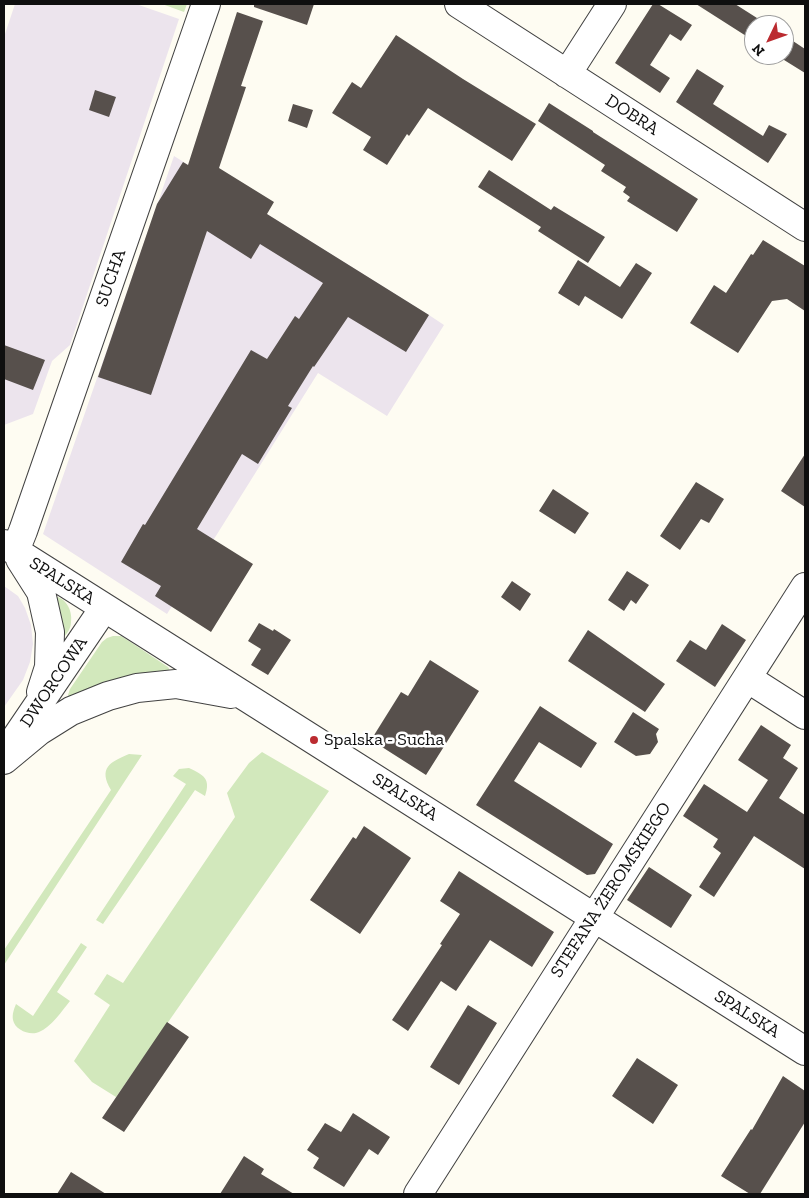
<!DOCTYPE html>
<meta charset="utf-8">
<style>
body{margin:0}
#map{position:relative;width:809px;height:1198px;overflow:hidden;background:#fefcf2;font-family:"Zilla Slab",serif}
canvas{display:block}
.frame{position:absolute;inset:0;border:5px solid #0f0f0f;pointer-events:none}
.north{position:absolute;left:744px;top:15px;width:50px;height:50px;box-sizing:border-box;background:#fff;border:1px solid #9f9f9f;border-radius:50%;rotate:228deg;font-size:14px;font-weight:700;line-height:20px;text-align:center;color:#0f0f0f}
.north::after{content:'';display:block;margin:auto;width:18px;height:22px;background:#bb2b30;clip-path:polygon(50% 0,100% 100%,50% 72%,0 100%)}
</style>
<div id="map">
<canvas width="809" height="1198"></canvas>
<div class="frame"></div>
<div class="north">N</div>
</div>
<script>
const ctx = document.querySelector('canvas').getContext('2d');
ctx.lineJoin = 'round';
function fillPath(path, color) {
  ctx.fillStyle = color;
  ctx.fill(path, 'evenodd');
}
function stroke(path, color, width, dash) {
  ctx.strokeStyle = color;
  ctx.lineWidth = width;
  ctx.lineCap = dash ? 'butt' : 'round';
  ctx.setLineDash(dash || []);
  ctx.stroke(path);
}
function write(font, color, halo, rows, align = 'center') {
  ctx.font = font + ' "Zilla Slab",serif';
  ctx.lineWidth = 5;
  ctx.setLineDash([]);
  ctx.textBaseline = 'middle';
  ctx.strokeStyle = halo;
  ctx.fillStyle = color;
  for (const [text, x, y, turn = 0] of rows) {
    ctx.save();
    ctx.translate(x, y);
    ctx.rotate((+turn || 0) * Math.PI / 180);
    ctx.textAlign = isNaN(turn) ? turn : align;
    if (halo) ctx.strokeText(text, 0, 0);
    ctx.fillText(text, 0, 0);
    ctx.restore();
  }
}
fillPath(new Path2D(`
 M15,4h121l43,15 -109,326 -18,16 -19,53 -29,11v-388z
 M174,156l255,159 15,10 -57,91 -69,-43 -151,241 -124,-80z
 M4,586l14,10 7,12 6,17 2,19 -3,18 -7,18 -19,27z`), '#ece4ed');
fillPath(new Path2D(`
 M162,4h25l-3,8z
 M52,596c13,0 21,14 19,26 0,6 -3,10 -7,15h-3z
 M113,636h8l8,5 39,26 3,5 -101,26 -2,-3 2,-6 32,-47 5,-4z
 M262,752l67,39 -213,306 -24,-15 -18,-21 36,-56 -16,-11 13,-20 16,9 112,-166 -8,-24 22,-30z
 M129,754l13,1 -138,210v-15l107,-160c-13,-22 -1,-28 18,-36z
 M189,768c15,7 22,11 16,28l-10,-6 -92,134 -7,-4 90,-136 -13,-8 6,-7z
 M81,943l6,4 -30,45 13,9c-8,10 -19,26 -31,31 -9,4 -24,-2 -26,-12 -1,-6 1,-11 3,-16l17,12z`), '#d2e8bc');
fillPath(new Path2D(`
 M254,4h60l-7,21 -53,-18z
 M653,4h5l34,21 -11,16 -11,-7 -20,31 20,13 -10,15 -45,-30z
 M696,4h39l33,21h-14v16z
 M237,12l26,9 -22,65 5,1 -27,81 55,34 -7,12 162,101 -23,37 -58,-35 -34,50 -1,-1 -25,40 4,2 -34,56 -16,-10 -45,75 56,35 -42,68 -56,-36 6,-10 -40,-24 22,-38 2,1 106,-175 16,9 28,-43 4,3 24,-36 -63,-39 -9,15 -44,-28 -56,164 -53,-18 59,-173 26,-42 5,3z
 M396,35l67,44 73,45 -24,37 -84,-53 -19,28 -2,-2 -20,31 -24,-15 8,-13 -39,-24 20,-31 9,6z
 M784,35l21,14v24l-29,-18h8z
 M697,69l27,17 -11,18 50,32 6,-11 18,9 -19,29 -92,-61z
 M95,90l21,7 -7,20 -20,-7z
 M549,103l44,28v1l105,67 -21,33 -50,-31 3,-4 -7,-5 3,-5 -25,-16 4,-6 -67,-44z
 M293,104l20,6 -6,18 -19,-7z
 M489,170l62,40 3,-4 51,31 -17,26 -50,-32 3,-4 -63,-40z
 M763,240l42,26v45l-18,-12 -15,2 -34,52 -48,-30 24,-38 12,8 25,-39 2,1z
 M578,260l42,27 16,-24 16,10 -30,46 -37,-23 -6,10 -21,-13z
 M4,345l41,15 -12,30 -29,-11z
 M805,454v53l-24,-16z
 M696,482l28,17 -15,24 -8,-4 -21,31 -20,-14z
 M553,489l36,24 -14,21 -36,-23z
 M627,571l22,14 -13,19 -5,-4 -7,11 -16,-11z
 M512,581l19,13 -11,17 -19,-14z
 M259,623l14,8 1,-2 17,11 -23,35 -17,-10 10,-16 -13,-8z
 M722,624l24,16 -31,47 -39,-26 14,-21 16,10z
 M588,630l77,54 -20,28 -77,-51z
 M430,660l49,31 -53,84 -55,-35 30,-48 7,4z
 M540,706l57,37 -16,25 -42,-26 -25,39 99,63 -18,30 -8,1 -111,-70z
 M633,712l26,17 -3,5 2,8 -8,12 -14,2 -22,-14z
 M761,725l30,20 -8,13 15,10 -19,30 26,17v54l-51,-33 -40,61 -15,-10 22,-34 -8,-6 5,-8 -35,-23 21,-32 43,28 21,-32 -30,-20z
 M364,826l47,32 -51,76 -50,-34 43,-63 3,2z
 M649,867l43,28 -21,33 -44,-28z
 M459,871l95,61 -22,35 -42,-27 -34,51 -15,-10 -33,50 -16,-11 50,-75 -2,-1 20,-30 -20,-13z
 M468,1005l29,18 -38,62 -29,-18z
 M167,1022l22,15 -65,95 -22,-14z
 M637,1058l41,27 -25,39 -41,-28z
 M783,1076l22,15v31l-45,72h-10l-29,-18 30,-47 1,1z
 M353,1113l37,24 -12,18 -9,-6 -25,38 -31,-19 6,-10 -12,-8 18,-27 16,9z
 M244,1156l20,13 -3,5 33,20h-74z
 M71,1172l35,22h-49z`), '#57504c');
const minor = new Path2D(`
 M459,4l346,223
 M567,74l45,-70
 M4,544l261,165 540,342
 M15,551l8,-20 183,-527
 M20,559l21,33 9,40 -1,35 -8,25
 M747,678l58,37
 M13,742l91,-134
 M4,760l35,-29 32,-20 37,-15 29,-8 39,-4 55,10
 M418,1194l387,-607`);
stroke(minor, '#424242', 30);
stroke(minor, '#fff', 28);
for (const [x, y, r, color] of [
 [314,740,5,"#bb2b30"]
]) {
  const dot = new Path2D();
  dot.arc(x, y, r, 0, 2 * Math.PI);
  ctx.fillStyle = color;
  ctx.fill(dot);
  stroke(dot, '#fff', 2);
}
write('18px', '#0f0f0f', '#fff', [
 ["DOBRA",632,115,33],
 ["SUCHA",111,278,-71],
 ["SPALSKA",62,581,32],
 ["DWORCOWA",54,682,-56],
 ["SPALSKA",405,797,32],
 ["STEFANA ŻEROMSKIEGO",611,890,-57],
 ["SPALSKA",747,1014,32]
]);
write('18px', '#0f0f0f', '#fff', [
 ["Spalska - Sucha",324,740]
], 'left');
</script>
